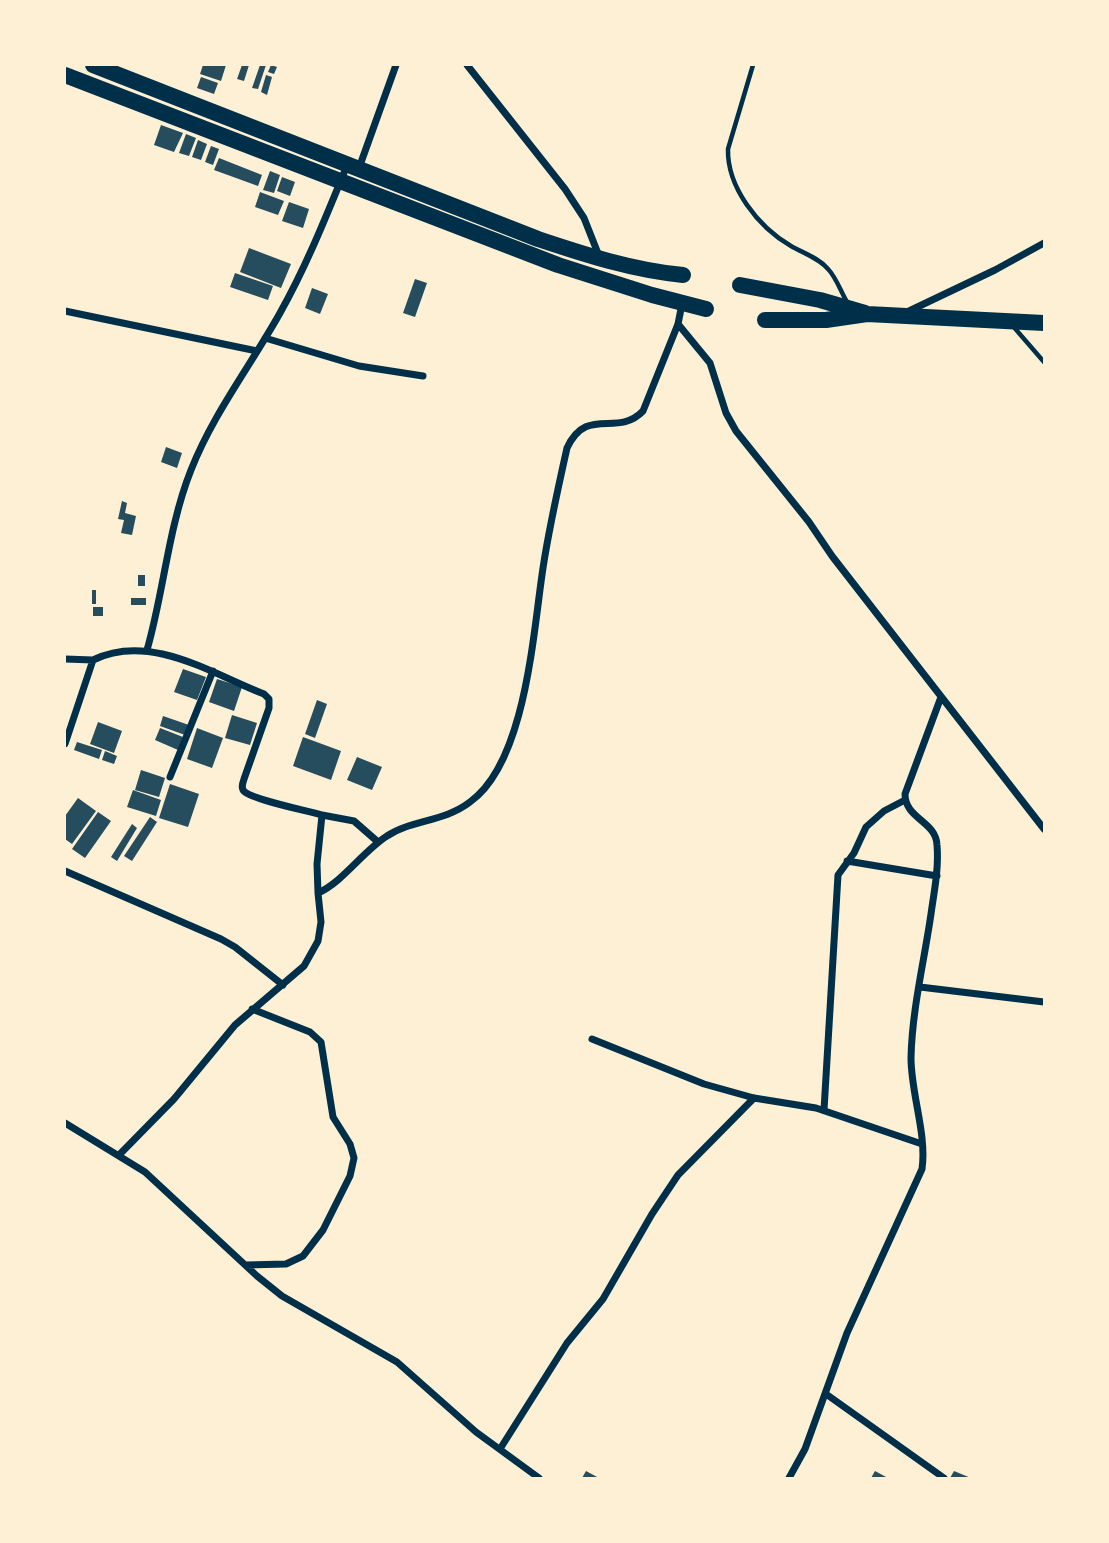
<!DOCTYPE html>
<style>
body{margin:0}
#map{position:relative;width:1109px;height:1543px;overflow:hidden;background:#fdf0d5;font-family:"Crimson Pro",serif}
canvas{display:block}
.frame{position:absolute;inset:0;border:66px solid #fdf0d5;pointer-events:none}
</style>
<div id="map">
<canvas width="1109" height="1543"></canvas>
<div class="frame"></div>
</div>
<script>
const ctx = document.querySelector('canvas').getContext('2d');
ctx.lineJoin = 'round';
function fillPath(path, color) {
  ctx.fillStyle = color;
  ctx.fill(path, 'evenodd');
}
function stroke(path, color, width, dash) {
  ctx.strokeStyle = color;
  ctx.lineWidth = width;
  ctx.lineCap = dash ? 'butt' : 'round';
  ctx.setLineDash(dash || []);
  ctx.stroke(path);
}
fillPath(new Path2D(`
 M203,65h23l-5,16 -21,-7z
 M242,65h7l-5,16 -7,-2z
 M260,65h6l-8,24 -6,-1z
 M271,65l6,2 -3,7 -6,-2z
 M266,75l6,2 -5,18 -6,-3z
 M201,77l17,6 -4,11 -17,-6z
 M161,125l22,8 -9,19 -20,-7z
 M186,134l10,4 -7,18 -10,-3z
 M198,140l9,4 -6,16 -9,-3z
 M211,146l8,3 -6,16 -8,-3z
 M219,158l43,17 -4,11 -44,-16z
 M270,171l10,4 -6,18 -11,-3z
 M282,177l13,5 -5,14 -13,-5z
 M260,192l24,9 -6,14 -23,-8z
 M289,202l20,7 -6,19 -21,-7z
 M249,248l42,16 -10,24 -41,-16z
 M235,273l38,13 -5,14 -38,-13z
 M415,279l12,4 -12,34 -12,-4z
 M312,288l16,6 -8,20 -15,-6z
 M166,447l16,6 -5,15 -16,-6z
 M122,501l5,2 -2,10 11,3 -4,19 -11,-2 3,-13 -6,-1z
 M138,575h7v11h-7z
 M92,590h4v14h-4z
 M131,598h15v7h-15z
 M93,607h10v9h-10z
 M183,669l23,8 -9,23 -23,-8z
 M217,679l25,8 -8,24 -25,-9z
 M317,700l10,4 -12,34 -10,-4z
 M232,715l25,8 -7,22 -25,-7z
 M163,716l26,9 -4,10 -25,-9z
 M98,722l24,9 -8,22 -24,-9z
 M160,728l23,9 -5,13 -23,-10z
 M197,728l26,10 -11,30 -25,-9z
 M303,737l38,14 -10,29 -38,-14z
 M77,742l25,8 -3,9 -25,-9z
 M105,751l12,5 -3,8 -12,-4z
 M357,757l25,10 -10,23 -25,-10z
 M141,770l24,8 -6,19 -24,-7z
 M170,784l29,10 -11,33 -29,-9z
 M133,790l28,10 -5,16 -29,-9z
 M78,798l18,13 -24,33 -7,-5v-23z
 M98,812l13,9 -26,37 -13,-9z
 M150,817l7,5 -25,39 -8,-5z
 M132,824l5,4 -20,33 -6,-4z
 M586,1471l13,7h-17z
 M875,1471l13,7h-17z
 M954,1471l17,7h-21z`), '#264d5e');
stroke(new Path2D(`
 M753,65l-25,84c-1,38 30,78 63,97 12,7 28,12 37,23 8,8 13,23 19,33
 M1012,325l32,37`), '#003049', 4.5);
stroke(new Path2D(`
 M467,65l98,124 19,29 15,38
 M359,168l37,-103
 M65,311l192,40
 M909,311l86,-41 49,-27
 M678,324l32,39 16,50 10,18 73,91 23,34 212,273
 M265,338l94,28 64,10
 M147,650c17,-59 21,-122 44,-180 22,-56 60,-105 89,-157 27,-48 47,-99 68,-150
 M65,659l28,1
 M65,744l28,-84c57,-28 119,14 171,34l5,5v9l-25,71c-1,4 -3,7 -1,11 5,9 66,21 79,25l-5,49 1,29
 M170,777l43,-106
 M322,815l32,6 24,21
 M847,861l90,15
 M65,871l156,68 14,8 48,38
 M920,987l124,15
 M592,1039l112,45 50,14 62,10 106,36
 M824,1110l14,-235 16,-22 12,-26 18,-16 21,-11
 M65,1123l80,49 112,104 25,20 115,66 79,70 63,46
 M120,1154l54,-55 61,-74 69,-59 14,-25 3,-19 -3,-29c25,-11 45,-42 69,-57 24,-16 57,-14 83,-34 56,-40 63,-169 73,-234 6,-40 15,-80 24,-120 20,-43 50,-10 76,-37l35,-87 4,-20
 M246,1265l40,-1 17,-8 20,-26 27,-54 4,-18 -4,-14 -17,-27 -12,-75 -11,-10 -58,-23
 M826,1394l118,84
 M500,1449l67,-106 36,-44 49,-85 26,-39 76,-77
 M789,1478l16,-29 42,-116 75,-164c5,-35 -11,-75 -11,-111 1,-48 13,-96 20,-144 3,-22 8,-45 6,-69 -1,-24 -32,-26 -32,-51l36,-97`), '#003049', 7);
stroke(new Path2D(`
 M93,65l445,174c48,16 94,31 145,36
 M65,75l493,190 94,30 54,14
 M740,285l80,15 45,13
 M765,320h61l41,-6 177,9`), '#003049', 16);
</script>
